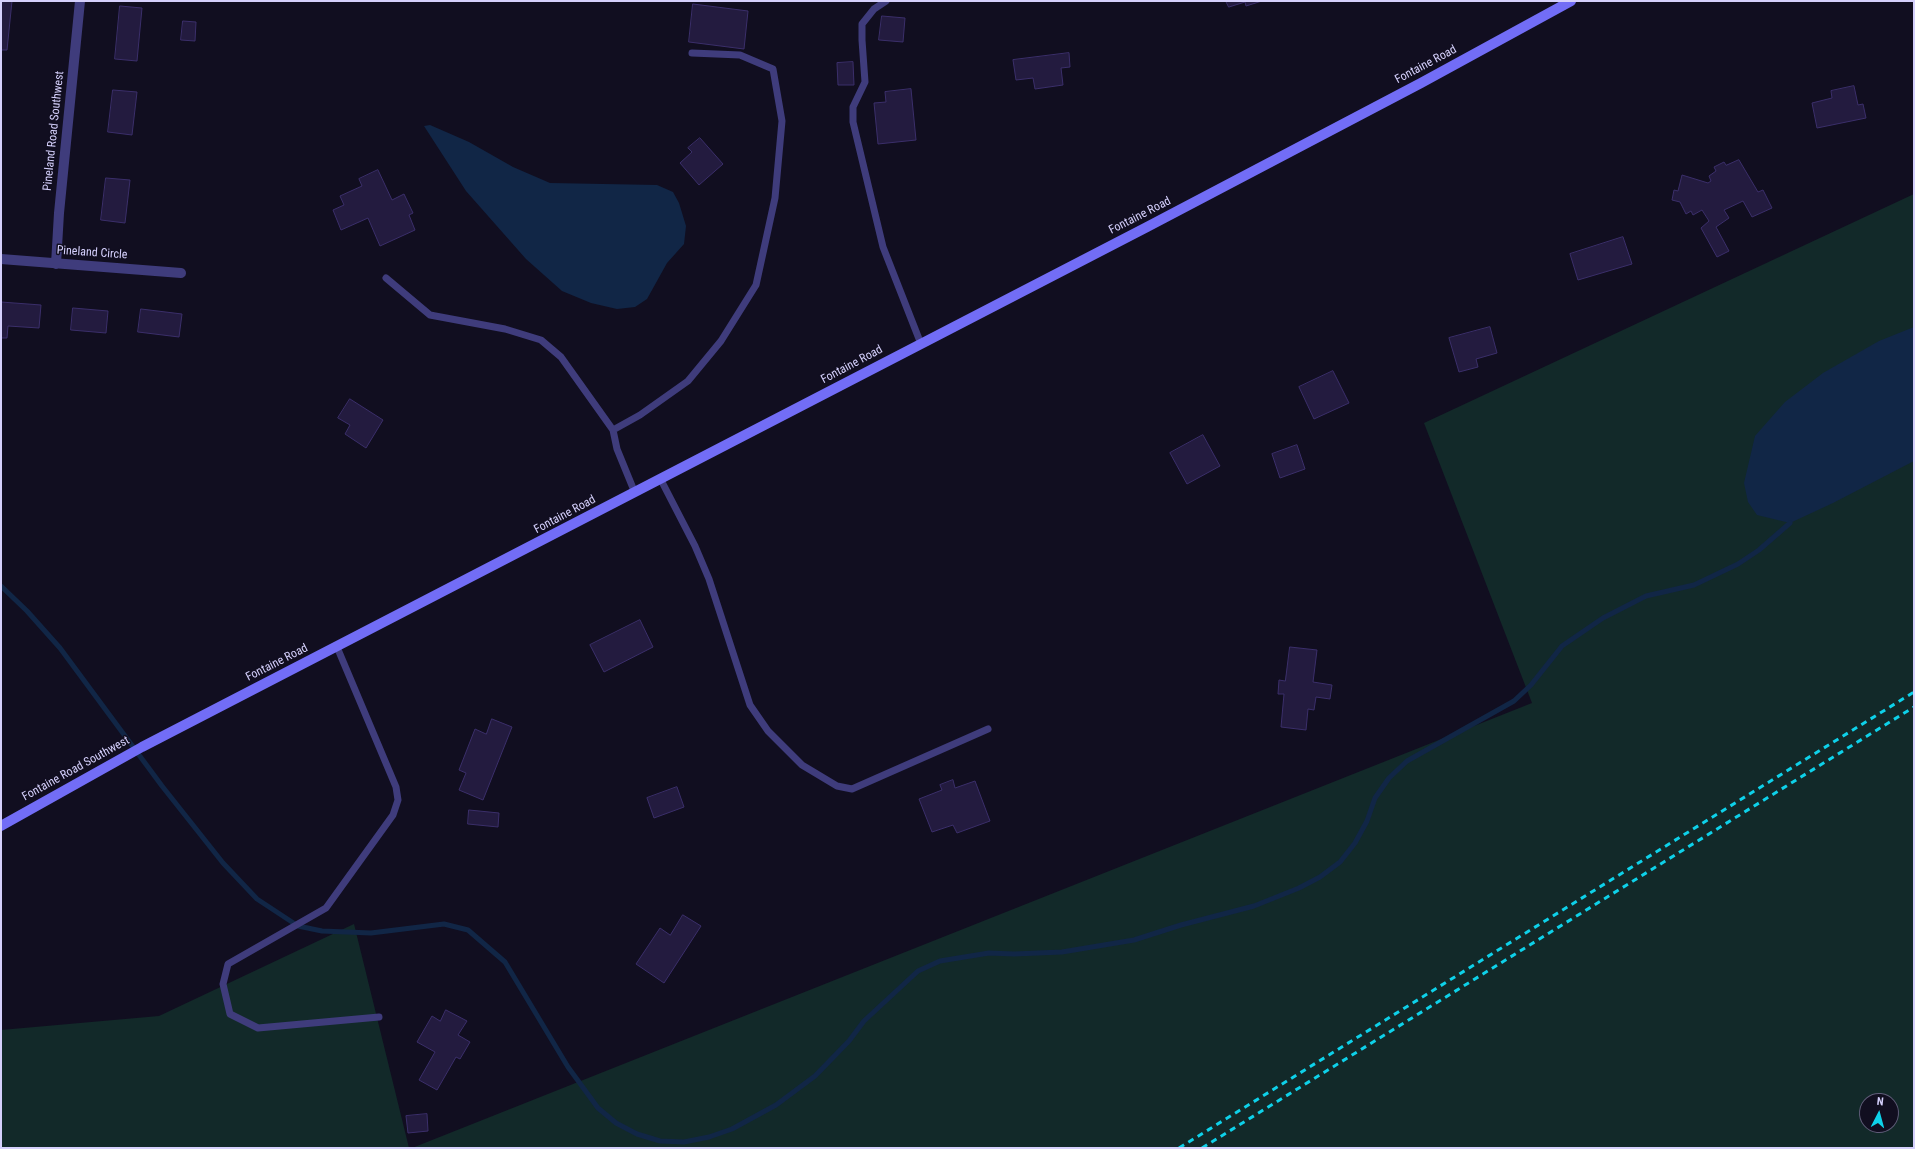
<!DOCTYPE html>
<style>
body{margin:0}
#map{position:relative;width:1915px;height:1149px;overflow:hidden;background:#110e20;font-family:"Roboto Condensed",sans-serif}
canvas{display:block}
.frame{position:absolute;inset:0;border:2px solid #d5d0fc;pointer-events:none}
.north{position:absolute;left:1859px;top:1093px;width:40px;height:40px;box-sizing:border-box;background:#110e20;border:1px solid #5f5c78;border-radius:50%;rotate:6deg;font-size:11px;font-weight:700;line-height:16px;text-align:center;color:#d5d0fc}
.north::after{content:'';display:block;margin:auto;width:14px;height:18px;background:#0ed1e9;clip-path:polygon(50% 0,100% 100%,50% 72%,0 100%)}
</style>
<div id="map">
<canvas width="1915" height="1149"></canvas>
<div class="frame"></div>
<div class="north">N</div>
</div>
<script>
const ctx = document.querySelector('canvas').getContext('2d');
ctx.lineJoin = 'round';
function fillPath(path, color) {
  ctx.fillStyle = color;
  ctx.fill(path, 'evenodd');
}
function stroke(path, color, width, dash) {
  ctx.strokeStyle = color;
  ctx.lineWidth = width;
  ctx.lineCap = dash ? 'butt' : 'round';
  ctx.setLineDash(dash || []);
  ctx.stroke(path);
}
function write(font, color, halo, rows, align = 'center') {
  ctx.font = font + ' "Roboto Condensed",sans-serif';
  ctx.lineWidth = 3;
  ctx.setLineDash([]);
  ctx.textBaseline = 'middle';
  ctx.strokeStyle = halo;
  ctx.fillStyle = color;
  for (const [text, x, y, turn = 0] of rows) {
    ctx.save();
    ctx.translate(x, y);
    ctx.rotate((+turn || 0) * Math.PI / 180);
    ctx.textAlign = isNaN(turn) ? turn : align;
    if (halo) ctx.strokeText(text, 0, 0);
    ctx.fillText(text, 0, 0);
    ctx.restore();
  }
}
fillPath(new Path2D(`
 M1914,194v954h-1502l1120,-445 -108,-280zM1867,1101h24v24h-24z
 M354,924l55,224h-408v-118l158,-14z`), '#122929');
fillPath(new Path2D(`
 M430,125l39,17 44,25 37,16 107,2 16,7 6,11 7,23 -2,18 -17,19 -20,36 -12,8 -18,2 -26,-6 -29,-12 -36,-32 -60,-68 -42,-65z
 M1914,327v134l-81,42 -43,20 -33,-8 -9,-13 -4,-19 11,-47 30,-34 38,-29 56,-32z`), '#112646');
stroke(new Path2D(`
 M1,586l26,25 33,37 102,138 61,77 34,36 41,27 24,5 49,2 73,-9 24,6 37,32 63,105 30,41 18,15 21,11 23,7 24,1 25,-5 23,-8 44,-24 39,-29 34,-35 15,-20 54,-50 22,-10 49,-8 25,1 48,-2 72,-12 47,-15 73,-19 45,-18 21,-11 20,-15 15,-19 12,-22 8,-23 14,-20 18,-17 107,-60 17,-16 31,-39 41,-28 43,-22 48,-11 44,-21 21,-14 31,-27`), '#112646', 5);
const building = new Path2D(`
 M1,1h11l-5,49h-6z
 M1226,1h36l-16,5 -1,-4 -16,5z
 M693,4l55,7 -4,38 -55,-7z
 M120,6l22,2 -5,53 -22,-2z
 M882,16l23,2 -2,24 -24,-2z
 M183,21l13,1 -1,19 -14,-1z
 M1069,53l1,14 -9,1 2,17 -28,4 -2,-11 -17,2 -3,-20z
 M853,62l1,23h-16l-1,-22z
 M1854,86l4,19 5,-1 3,14 -49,10 -5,-25 20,-5 -1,-7z
 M911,89l5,51 -38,4 -4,-41 12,-1 -1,-10z
 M113,90l24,2 -5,43 -24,-3z
 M700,138l23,26 -24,21 -19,-22 12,-11 -4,-4z
 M1739,160l19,32 5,-2 9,18 -20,9 -9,-16 -19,9 5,8 -13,9 13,24 -12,6 -16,-29 8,-7 -7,-11 -9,5 -2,-4 -5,3 -6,-12 -8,-2 2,-10 4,1 4,-16 26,8 3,-2 -2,-5 7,-5 -2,-4 10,-5 2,3z
 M378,170l14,30 12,-6 9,19 -4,2 6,15 -35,16 -12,-28 -27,12 -8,-20 11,-5 -4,-9 22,-10 -3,-7z
 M106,178l24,2 -5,43 -24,-3z
 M1623,237l9,27 -54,16 -8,-26z
 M1,302l40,3 -2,23 -31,-2 -1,12h-6z
 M73,308l35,3 -2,22 -35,-3z
 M141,309l41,5 -3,23 -41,-5z
 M1490,327l7,26 -21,6 2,8 -19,5 -10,-34z
 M1333,371l16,32 -35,16 -15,-32z
 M350,399l33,21 -17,28 -21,-14 5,-9 -12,-7z
 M1203,435l17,31 -33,18 -17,-31z
 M1297,445l8,24 -25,9 -8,-24z
 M640,620l13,27 -49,25 -14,-27z
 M1290,647l27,3 -4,32 19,3 -2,14 -14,-2 -2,13 -6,-1 -2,21 -25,-3 3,-33h-6l1,-14 6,1z
 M492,719l20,8 -29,73 -24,-10 7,-17 -7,-3 16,-41 11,5z
 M953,780l2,8 20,-7 15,40 -33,12 -4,-8 -21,7 -13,-33 23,-9 -2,-5z
 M677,787l7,20 -30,11 -7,-20z
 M469,810l30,3 -1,14 -30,-3z
 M683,915l18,11 -37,57 -28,-19 24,-36 10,7z
 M446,1010l21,11 -9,14 12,7 -10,17 -4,-2 -19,33 -18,-10 16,-28 -18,-10 15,-26 8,5z
 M427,1114l1,17 -20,2 -2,-17z`);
fillPath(building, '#231b3f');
stroke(building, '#3b2f6a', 1);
stroke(new Path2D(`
 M886,1l-12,8 -12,15v16l3,42 -12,25v15l30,125 38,97
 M386,278l44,37 75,14 36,11 20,17 52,73
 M661,480l34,66 14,33 41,126 18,26 34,34 35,21 15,3 136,-60
 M635,493l-18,-44 -4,-19 27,-15 48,-34 33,-40 35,-56 19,-87 7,-77 -9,-52 -33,-14 -48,-2
 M337,647l59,140 2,13 -5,15 -67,93 -98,56 -5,20 7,30 28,14 121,-11`), '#3f3c7c', 7);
stroke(new Path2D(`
 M1,259l180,14
 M56,264l3,-51 21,-212`), '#3f3c7c', 10);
stroke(new Path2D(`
 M1,826l141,-79 1005,-520 274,-144 150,-82`), '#726df6', 10);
stroke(new Path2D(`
 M1179,1148l735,-456
 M1202,1148l712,-441`), '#0ed1e9', 3, [6, 5]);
write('12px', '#d5d0fc', '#110e20', [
 ["Fontaine Road",1426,65,-28],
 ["Pineland Road Southwest",54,131,-84],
 ["Fontaine Road",1140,216,-27],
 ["Pineland Circle",92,253,4],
 ["Fontaine Road",852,365,-28],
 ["Fontaine Road",565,515,-28],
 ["Fontaine Road",277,663,-27],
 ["Fontaine Road Southwest",76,769,-29]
]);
</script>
